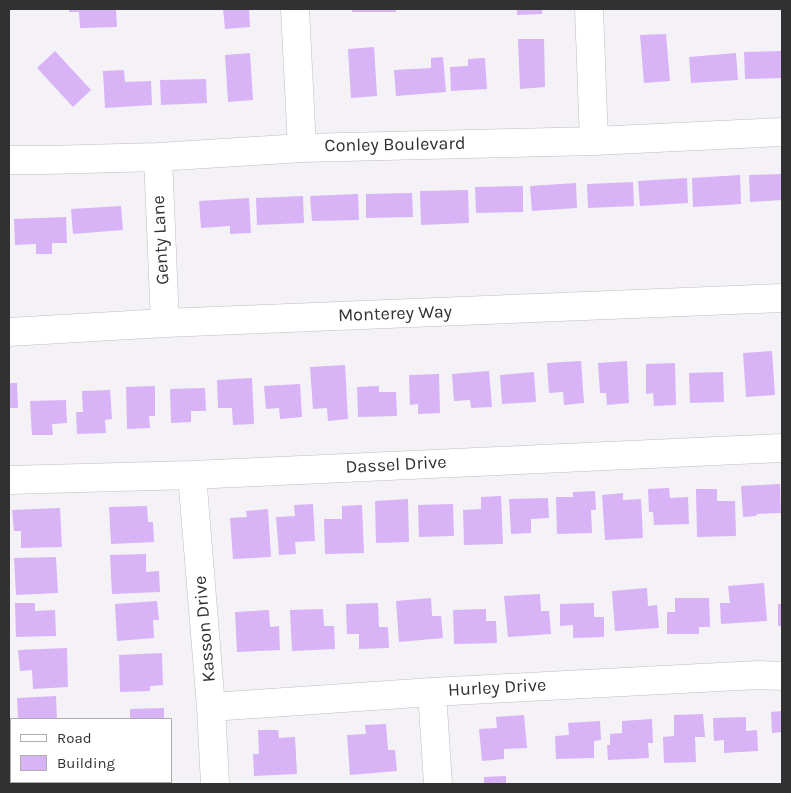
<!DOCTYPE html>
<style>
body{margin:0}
#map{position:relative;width:791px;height:793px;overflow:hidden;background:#f4f2f6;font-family:Karla,sans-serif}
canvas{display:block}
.frame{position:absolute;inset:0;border:10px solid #323132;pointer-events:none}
.legend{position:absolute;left:10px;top:718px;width:162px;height:65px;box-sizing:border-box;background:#fff;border:1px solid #adadad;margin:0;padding:6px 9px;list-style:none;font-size:15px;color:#323132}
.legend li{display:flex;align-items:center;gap:10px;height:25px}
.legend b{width:25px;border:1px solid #adadad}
</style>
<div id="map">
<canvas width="791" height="793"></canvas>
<div class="frame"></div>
<ul class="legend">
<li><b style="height:6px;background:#fff"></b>Road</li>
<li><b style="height:14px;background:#d8b3f6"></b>Building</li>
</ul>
</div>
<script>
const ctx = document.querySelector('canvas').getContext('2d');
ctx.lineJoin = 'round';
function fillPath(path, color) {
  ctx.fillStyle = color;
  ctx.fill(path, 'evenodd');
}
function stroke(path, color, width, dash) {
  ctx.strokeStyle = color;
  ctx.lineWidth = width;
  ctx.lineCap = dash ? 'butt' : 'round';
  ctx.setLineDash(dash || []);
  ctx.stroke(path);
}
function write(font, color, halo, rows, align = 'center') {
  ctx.font = font + ' Karla,sans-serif';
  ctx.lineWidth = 4;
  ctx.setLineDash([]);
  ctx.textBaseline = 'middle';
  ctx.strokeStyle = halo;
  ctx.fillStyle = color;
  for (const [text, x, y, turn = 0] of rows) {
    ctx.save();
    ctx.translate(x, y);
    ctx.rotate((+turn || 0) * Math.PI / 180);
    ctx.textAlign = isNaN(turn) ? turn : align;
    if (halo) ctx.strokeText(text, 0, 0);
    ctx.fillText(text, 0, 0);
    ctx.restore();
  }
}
fillPath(new Path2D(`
 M69,9h47l1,18 -37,1 -1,-16h-10z
 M223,9h26l1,18 -25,2z
 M352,9h44v3h-44z
 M517,9h25v5l-25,1z
 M666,34l4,47 -26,2 -4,-48z
 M518,39h26l1,48 -25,2z
 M374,47l3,49 -26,2 -3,-49z
 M55,51l36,39 -18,17 -36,-39z
 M782,51v27l-37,1 -1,-27z
 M250,53l3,47 -25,2 -3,-47z
 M736,53l2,27 -47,3 -2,-26z
 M443,57l3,35 -50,4 -2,-26 37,-2v-10z
 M485,58l2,31 -36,2 -1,-24 18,-1v-7z
 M124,70l1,12 26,-1 1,24 -47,3 -2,-37z
 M206,79l1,24 -46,2 -1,-25z
 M782,174v26l-32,2 -1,-27z
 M740,175l1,29 -48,3 -1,-29z
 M687,178l1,25 -48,3 -2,-25z
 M633,182l1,24 -46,2 -1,-24z
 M576,183l1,25 -45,3 -2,-25z
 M523,186v26l-47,1 -1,-26z
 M468,190l1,33 -48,2 -1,-34z
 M412,193l1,24 -47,1v-24z
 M358,194l1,26 -47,1 -2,-25z
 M303,196l1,27 -47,2 -1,-27z
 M249,198l2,35 -21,1v-8l-29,2 -2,-27z
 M121,206l2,24 -50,4 -2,-25z
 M66,217l1,26h-15v11h-16v-10l-21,1 -1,-26z
 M772,351l3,44 -29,2 -3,-44z
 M581,361l3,42 -20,2 -1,-13 -14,1 -2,-30z
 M627,361l2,42 -22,2 -1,-12h-6l-2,-30z
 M675,363l1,42 -22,1 -1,-13 -7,1v-30z
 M345,365l3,54 -20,2 -1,-13 -14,1 -3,-42z
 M489,371l3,36 -21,1 -1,-8 -16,1 -2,-27z
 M534,372l2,30 -34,2 -2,-29z
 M723,372l1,30 -34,1 -1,-30z
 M439,374l1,39 -22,1v-10l-8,1 -1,-30z
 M252,378l2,46 -21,1 -1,-17h-14l-1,-28z
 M9,383h8l1,25h-9z
 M300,384l2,33 -22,2 -1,-11 -13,1 -2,-23z
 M155,386v30h-6l1,12 -23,1 -1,-42z
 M379,386v6h17l1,24 -39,1 -1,-30z
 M205,388l1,23h-15v11l-20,1 -1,-34z
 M110,390l2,29 -7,1 1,13 -29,1 -1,-22h7l-1,-21z
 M66,400l1,23 -15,1 1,11h-21l-2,-34z
 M780,484l1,29 -24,1 -1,2 -13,1 -2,-31z
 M669,488l1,10 18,-1 1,27 -35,1 -1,-13h-4l-1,-23z
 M696,489h21v12h18l1,35 -39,1z
 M595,491l1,19h-5l1,23 -35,1 -1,-37h17v-5z
 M623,493v7l18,-1 2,39 -38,2 -3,-45z
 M501,496l2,48 -39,1 -1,-35 18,-1v-12z
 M548,498l1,20 -18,1v14l-20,1 -2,-35z
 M408,499l1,43 -33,1 -1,-42z
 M313,504l2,37 -20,1 1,12 -17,1 -3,-38 19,-1 -1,-11z
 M453,504l1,32 -35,1 -1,-32z
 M362,505l2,48 -39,1 -1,-35h18v-13z
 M147,506l1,16h5l1,20 -43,2 -2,-37z
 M60,508l2,39 -41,1v-17h-7l-2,-21z
 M268,509l3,48 -38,2 -3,-41 17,-1 -1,-6z
 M146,554v18l13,-1 1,21 -48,2 -2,-39z
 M56,557l2,36 -42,2 -2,-37z
 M764,583l3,38 -46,3 -1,-21h10l-2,-17z
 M647,588l1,18 9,-1 2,23 -44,3 -3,-40z
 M540,594l1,17h8l2,23 -43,3 -4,-41z
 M431,598l1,18h9l2,22 -44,4 -3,-41z
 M675,598h34l1,29h-11v7h-32v-22h8z
 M157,601l2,19h-6l1,18 -37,3 -2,-37z
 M15,603h20v8l20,-1 1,26 -40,1z
 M378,603l1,24h9l1,21 -30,1v-15h-12l-1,-30z
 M594,603v14h10v20l-31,1v-13l-13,1v-22z
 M778,604h4v22h-4z
 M323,609l1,17h10l1,23 -43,2 -2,-41z
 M486,609v12h10l1,22 -43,1 -1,-34z
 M269,610l1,17 9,-1 1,24 -43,2 -2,-40z
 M67,648l1,39 -35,2 -1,-19 -12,1 -2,-21z
 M162,653l1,32 -13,1v5l-30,1 -1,-37z
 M56,696l1,23h-39l-1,-21z
 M164,708v11h-34v-10z
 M782,711v21l-10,1 -1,-21z
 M703,714l2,23h-10l1,25 -32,1 -1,-26 11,-1v-21z
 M524,715l3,33 -23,1v10l-22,2 -3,-32 18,-1 -1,-11z
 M746,717v14l11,-1 1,21 -34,2v-13l-10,1 -1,-23z
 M652,719l1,24h-5l1,15 -41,2 -1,-15h3v-11l12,-1v-12z
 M600,721l1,19 -7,1v17l-38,1 -1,-23 14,-1 -1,-12z
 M386,724l2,26h7l2,21 -47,4 -3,-40 19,-1 -1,-9z
 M258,730h20l1,8 16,-1 2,37 -43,2 -1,-22h6z
 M506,776v8h-22v-7z
 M136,782h33v2h-33z`), '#d8b3f6');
const minor = new Path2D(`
 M295,9l7,139
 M589,9l5,132
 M158,157l7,166
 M9,160h37l112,-3 144,-9 292,-7 188,-9
 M9,332l156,-9 617,-25
 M192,475l19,232 4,77
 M9,480l183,-5 590,-27
 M432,692l6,92
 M211,707l221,-15 326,-17 24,1`);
stroke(minor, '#bebcc0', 29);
stroke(minor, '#fff', 28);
write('18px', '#323132', '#fff', [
 ["Conley Boulevard",395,145,-1],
 ["Genty Lane",161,240,-93],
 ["Monterey Way",395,314,-2],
 ["Dassel Drive",396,465,-3],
 ["Kasson Drive",205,629,-95],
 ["Hurley Drive",497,688,-3]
]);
</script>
